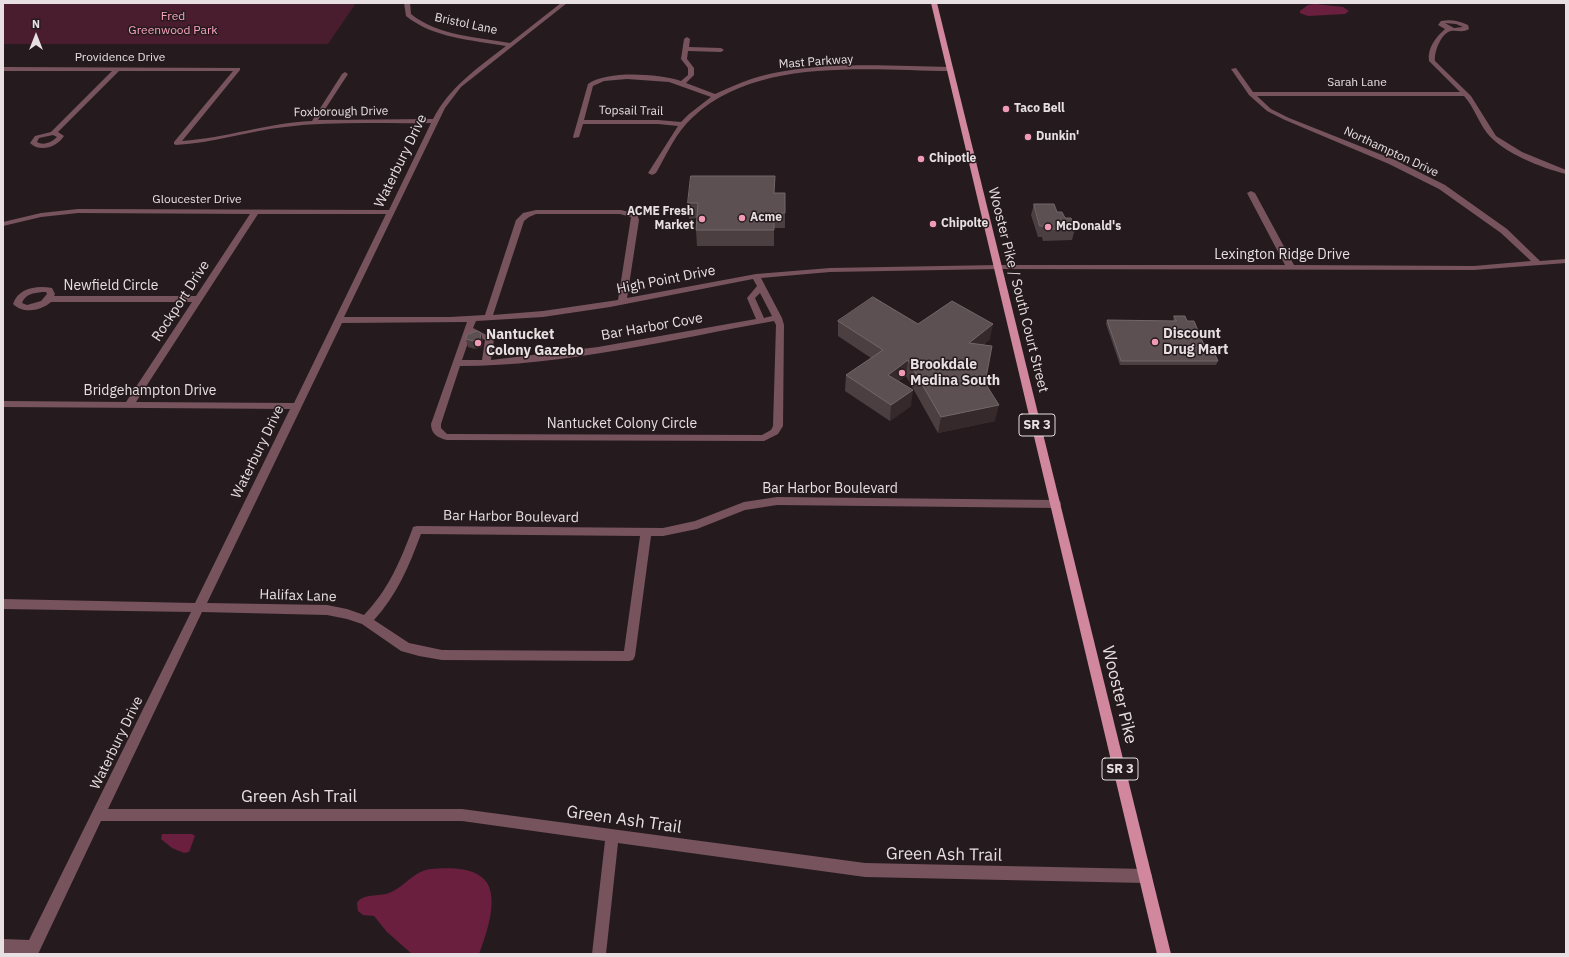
<!DOCTYPE html>
<style>
body{margin:0}
#map{position:relative;width:1569px;height:957px;overflow:hidden;background:#251b1e;font-family:"IBM Plex Sans",sans-serif}
canvas{display:block}
.frame{position:absolute;inset:0;border:4px solid #e7dfe1;pointer-events:none}
.north{position:absolute;left:16px;top:16px;width:40px;height:40px;-webkit-text-stroke:3px #251b1e;paint-order:stroke;rotate:0deg;font-size:11px;font-weight:700;line-height:16px;text-align:center;color:#e7dfe1}
.north::after{content:'';display:block;margin:auto;width:14px;height:18px;background:#e7dfe1;clip-path:polygon(50% 0,100% 100%,50% 72%,0 100%)}
</style>
<div id="map">
<canvas width="1569" height="957"></canvas>
<div class="frame"></div>
<div class="north">N</div>
</div>
<script>
const ctx = document.querySelector('canvas').getContext('2d');
ctx.lineJoin = 'round';
function fillPath(path, color) {
  ctx.fillStyle = color;
  ctx.fill(path, 'evenodd');
}
function stroke(path, color, width, dash) {
  ctx.strokeStyle = color;
  ctx.lineWidth = width;
  ctx.lineCap = dash ? 'butt' : 'round';
  ctx.setLineDash(dash || []);
  ctx.stroke(path);
}
function write(font, color, halo, rows, align = 'center') {
  ctx.font = font + ' "IBM Plex Sans",sans-serif';
  ctx.lineWidth = 3;
  ctx.setLineDash([]);
  ctx.textBaseline = 'middle';
  ctx.strokeStyle = halo;
  ctx.fillStyle = color;
  for (const [text, x, y, turn = 0] of rows) {
    ctx.save();
    ctx.translate(x, y);
    ctx.rotate((+turn || 0) * Math.PI / 180);
    ctx.textAlign = isNaN(turn) ? turn : align;
    if (halo) ctx.strokeText(text, 0, 0);
    ctx.fillText(text, 0, 0);
    ctx.restore();
  }
}
fillPath(new Path2D(`
 M3,3h353l-28,41h-325z`), '#491d2d');
fillPath(new Path2D(`
 M1315,4l28,3 6,4 -4,3 -37,2 -8,-3v-2l8,-6z
 M162,834h30l3,2 -6,16 -5,1 -12,-5 -11,-9z
 M431,869c15,-1 36,-2 49,7 23,14 6,59 -1,78h-67l-25,-22 -13,-16 -11,-1 -5,-4 -1,-8c6,-10 22,-6 32,-10 16,-6 24,-22 42,-24z`), '#6a1f3e');
fillPath(new Path2D(`
 M404,3h6l1,11c27,22 66,23 99,29l51,-40h6l-106,84 -16,21 -101,209h106l35,-2 31,-95 7,-7 13,-3h85l16,4 2,6 -12,78 129,-24 74,-6 168,-3h287l-38,-72 4,-2 4,2 39,72 180,1 57,-5 -30,-28 -62,-44 -50,-25 -104,-44 -18,-9 -18,-16 -18,-26 5,-1 17,24h207l-31,-31c-2,-13 7,-24 16,-32l-7,-4 3,-4c10,-2 18,0 27,4l1,4c-6,4 -12,1 -18,2 -10,2 -17,21 -16,30l36,35 25,40 26,16 44,18v4c-24,-6 -63,-21 -79,-41 -9,-12 -13,-26 -23,-37h-207l14,13 18,9 106,42 50,25 62,44 33,32 26,-2v4l-92,7 -476,-1 -168,3 -69,6 21,40 2,7 -1,101 -5,8 -14,7 -317,-1c-9,-2 -16,-6 -16,-16l36,-102 -125,1 -135,280 120,2 20,4 17,6c24,-25 36,-53 48,-85l1,-3 4,-1 246,2 32,-7 49,-19 33,-5 279,3 4,1 1,3 -1,3 -4,1 -279,-3 -32,5 -48,19 -34,7h-12l-16,120 -2,4 -4,1 -187,-1 -23,-4 -18,-5 -39,-27 -15,-5 -20,-4 -125,-3 -94,197h354l403,54 280,6 5,2 2,5 -2,5 -5,2 -280,-6 -247,-34 -12,111h-14l13,-113 -143,-20h-361l-62,131 -1,2 -35,-1v-14l26,1 162,-328 -188,-3v-10l192,4 95,-194 -287,-2v-6l123,1 66,-100h-141c-10,9 -28,12 -38,2 5,-16 24,-19 39,-16l3,6 -1,2h142l54,-82 -172,-1 -37,4 -38,9v-4l38,-9 37,-4 311,1 42,-87c-49,1 -98,-2 -146,4 -37,4 -72,16 -109,18l-2,-1v-2l59,-71h-114l-61,61 6,4c-7,11 -24,17 -34,7l5,-7 16,-4 61,-61h-109v-4l237,1v2l-58,71c44,-3 85,-18 130,-20l30,-47 3,-2 3,2 -30,46 115,-1c17,-33 45,-51 73,-73 -34,-6 -73,-8 -100,-30zM1445,23l11,1 7,3 -9,1zM53,135l4,2c-5,5 -13,9 -20,5l2,-4zM258,214h128l-92,189 -158,-1zM536,214h84l11,3 -13,83 -75,11 -50,4 31,-94 5,-4zM753,279l4,7 -10,12 9,21 -158,28 -107,13 3,-21 -21,-11 3,-7 67,-4 67,-10zM42,292h4l1,2 -6,7 -14,4 -5,-2c3,-9 12,-10 20,-11zM760,293l12,23 -8,2 -9,-20zM774,321l2,4 -3,101 -2,4 -9,5 -315,-1 -6,-6v-4l19,-58c103,0 213,-27 314,-45zM471,334l14,6 -3,20h-20zM421,534l219,2 -16,115 -182,-1 -33,-7 -35,-23c23,-25 35,-54 47,-86z
 M687,37l3,2 -1,8 32,1 3,2 -3,2 -33,-1 -1,8 7,9v7l-8,8 29,11c9,-4 18,-8 28,-12 61,-23 143,-16 207,-15l3,2 -3,2c-81,-1 -194,-14 -257,46 -17,15 -26,37 -37,56l-4,2 -4,-2 30,-47 -20,-2h-75l-4,13 -5,1 -1,-1 15,-53c20,-14 70,-10 93,-3l7,-6v-7l-7,-9 3,-20zM627,79l42,3 42,15 -22,17 -8,8 -23,-2h-74l9,-34 11,-5z`), '#77535e');
fillPath(new Path2D(`
 M931,3h6l234,951h-14z`), '#d1889f');
fillPath(new Path2D(`
 M775,193h10v35h-11v18h-77l-1,-16 1,-12 -8,1 -1,-16z
 M1034,204l31,14 10,11 -3,11 -29,1 -1,-4h-4l-7,-22z
 M1174,316l13,5 31,40 -2,4h-96l-14,-41 1,-4 66,1z
 M838,321l80,3 72,15 -7,6 2,38 10,38 -57,12 -32,-57 -7,5 12,25 -21,15 -45,-30 1,-16 25,-17 -33,-22z
 M481,333l2,8 -1,6 -7,2 -7,-2 -2,-8z`), '#4b3f42');
fillPath(new Path2D(`
 M993,324l-3,15 -24,19 3,-15z
 M481,333l2,8 -1,6 -7,2 -2,-8z
 M908,360l-2,16 -19,14 1,-15z
 M913,390l-2,16 -21,15 1,-16z
 M999,405l-4,16 -57,12 3,-16z`), '#35292c');
const building = new Path2D(`
 M691,176h84l-1,17h11v20h-11v17h-78l2,-27h-10z
 M1034,204h20l3,8h5l3,6h6l4,11h-29l-1,-3h-5z
 M873,297l45,27 34,-23 41,23 -24,19 23,3 -7,37 14,22 -58,12 -33,-57 -20,15 25,15 -22,15 -45,-30 37,-25 -45,-29z
 M1174,316h11l2,5h7l10,24 7,1 7,15h-97l-14,-41 69,1z
 M477,331l4,2 -1,6 -7,2 -7,-2 1,-4z`);
fillPath(building, '#5c5053');
stroke(building, '#716769', 1);
for (const [x, y, r, color] of [
 [1006,109,4,"#f09ab5"],
 [1028,137,4,"#f09ab5"],
 [921,159,4,"#f09ab5"],
 [742,218,4,"#f09ab5"],
 [702,219,4,"#f09ab5"],
 [933,224,4,"#f09ab5"],
 [1048,227,4,"#f09ab5"],
 [1155,342,4,"#f09ab5"],
 [478,343,4,"#f09ab5"],
 [902,373,4,"#f09ab5"]
]) {
  const dot = new Path2D();
  dot.arc(x, y, r, 0, 2 * Math.PI);
  ctx.fillStyle = color;
  ctx.fill(dot);
  stroke(dot, '#251b1e', 1.5);
}
write('12px', '#fca2bf', '#251b1e', [
 ["Fred",173,17],
 ["Greenwood Park",173,31]
]);
write('12px', '#e7dfe1', '#251b1e', [
 ["Bristol Lane",466,24,12],
 ["Providence Drive",120,58],
 ["Mast Parkway",816,62,-4],
 ["Sarah Lane",1357,83],
 ["Topsail Trail",631,111,1],
 ["Foxborough Drive",341,112,-1],
 ["Northampton Drive",1391,152,25],
 ["Gloucester Drive",197,200]
]);
write('bold 12px', '#e7dfe1', '#251b1e', [
 ["Taco Bell",1014,109],
 ["Dunkin'",1036,137],
 ["Chipotle",929,159],
 ["ACME Fresh",694,212,"right"],
 ["Market",694,226,"right"],
 ["Acme",750,218],
 ["Chipolte",941,224],
 ["McDonald's",1056,227]
], 'left');
for (const [x, y, w] of [
 [1037,425,36],
 [1120,769,36]
]) {
  const box = new Path2D();
  box.roundRect(x - w / 2, y - 11, w, 22, 3);
  ctx.fillStyle = '#251b1e';
  ctx.fill(box);
  stroke(box, '#e7dfe1', 1);
}
write('bold 13px', '#e7dfe1', null, [
 ["SR 3",1037,425],
 ["SR 3",1120,769]
]);
write('14px', '#e7dfe1', '#251b1e', [
 ["Waterbury Drive",401,161,-64],
 ["Lexington Ridge Drive",1282,255],
 ["High Point Drive",666,280,-11],
 ["Newfield Circle",111,286],
 ["Wooster Pike / South Court Street",1018,290,76],
 ["Rockport Drive",181,301,-57],
 ["Bar Harbor Cove",652,327,-10],
 ["Bridgehampton Drive",150,391],
 ["Nantucket Colony Circle",622,424],
 ["Waterbury Drive",258,452,-64],
 ["Bar Harbor Boulevard",830,489],
 ["Bar Harbor Boulevard",511,517,1],
 ["Halifax Lane",298,596,2],
 ["Waterbury Drive",117,743,-64]
]);
write('bold 14px', '#e7dfe1', '#251b1e', [
 ["Discount",1163,334],
 ["Drug Mart",1163,350],
 ["Nantucket",486,335],
 ["Colony Gazebo",486,351],
 ["Brookdale",910,365],
 ["Medina South",910,381]
], 'left');
write('17px', '#e7dfe1', '#251b1e', [
 ["Wooster Pike",1119,695,76],
 ["Green Ash Trail",299,797],
 ["Green Ash Trail",624,820,8],
 ["Green Ash Trail",944,855,1]
]);
</script>
